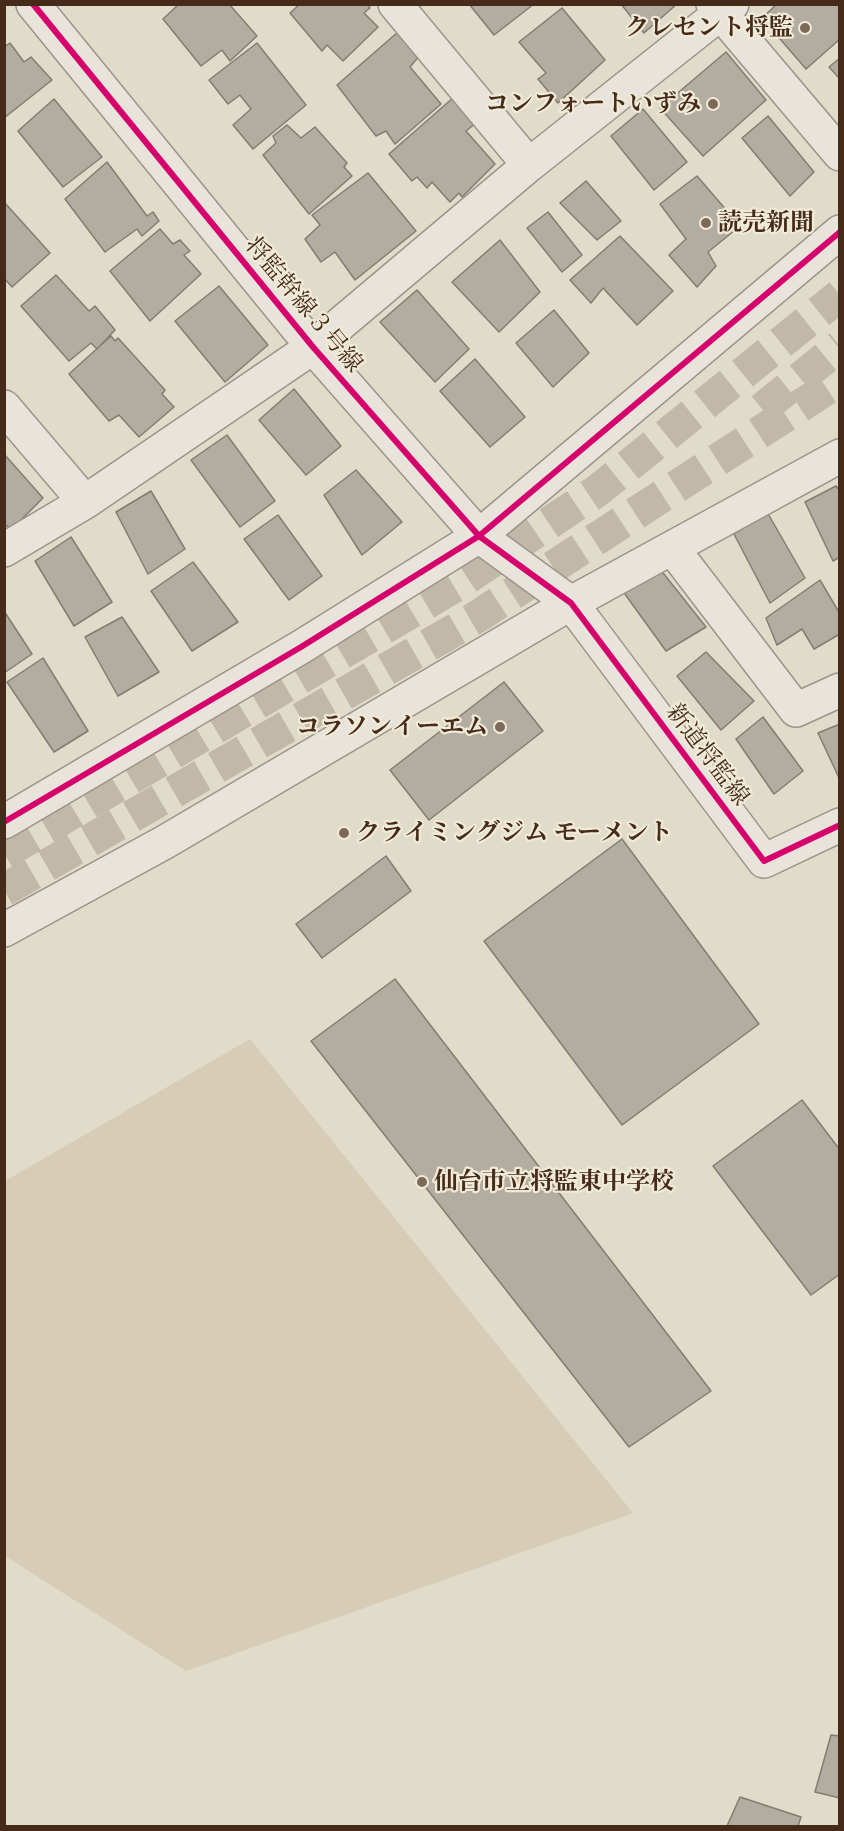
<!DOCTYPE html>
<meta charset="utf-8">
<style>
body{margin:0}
#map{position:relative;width:844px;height:1831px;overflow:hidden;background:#e1dbca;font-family:"EB Garamond",serif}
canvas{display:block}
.frame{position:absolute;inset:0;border:6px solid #462b1a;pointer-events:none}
</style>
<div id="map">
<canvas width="844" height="1831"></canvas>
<div class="frame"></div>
</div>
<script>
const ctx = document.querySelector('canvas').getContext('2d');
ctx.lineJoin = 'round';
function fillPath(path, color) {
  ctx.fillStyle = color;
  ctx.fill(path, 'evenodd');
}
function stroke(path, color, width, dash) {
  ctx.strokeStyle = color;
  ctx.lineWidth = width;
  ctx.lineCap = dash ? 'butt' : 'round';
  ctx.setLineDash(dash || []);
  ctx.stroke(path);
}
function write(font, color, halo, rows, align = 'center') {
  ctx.font = font + ' "EB Garamond","Noto Serif JP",serif';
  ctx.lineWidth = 4.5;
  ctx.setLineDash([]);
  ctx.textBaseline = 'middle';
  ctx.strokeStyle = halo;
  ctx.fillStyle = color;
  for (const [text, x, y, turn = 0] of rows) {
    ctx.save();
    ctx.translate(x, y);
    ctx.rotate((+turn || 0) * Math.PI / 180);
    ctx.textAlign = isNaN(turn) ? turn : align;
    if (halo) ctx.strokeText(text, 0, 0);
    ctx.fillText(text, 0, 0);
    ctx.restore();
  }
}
fillPath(new Path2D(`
 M250,1039l383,474 -447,158 -181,-115v-375z`), '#d7ccb6');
const building = new Path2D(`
 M179,4h50l28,32 -27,25 -8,-11 -21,16 -38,-47z
 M300,4h67l3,4 -6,5 14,14 -35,34 -16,-16 -5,6 -32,-38z
 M469,4h65l-40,31z
 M621,4h56l-33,29z
 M777,4h63v35l-34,30 -44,-51z
 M562,8l43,52 -47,43 -20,-24 8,-6 -27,-31z
 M398,32l22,23 -10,12 31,37 -46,40 -9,-13 -10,5 -39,-51z
 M10,43l14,19 7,-5 21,23 -48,38v-71z
 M257,43l49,62 -53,44 -20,-24 18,-16 -11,-14 -12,9 -19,-24z
 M726,52l40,48 -63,56 -43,-48z
 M840,58v21l-11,-12z
 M454,97l22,26 -10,8 29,33 -33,33 -3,-4 -9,9 -18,-20 -5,6 -10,-11 -5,4 -23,-27z
 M54,99l48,58 -39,30 -45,-56z
 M643,109l44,53 -33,28 -43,-54z
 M768,116l46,56 -24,24 -48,-58z
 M287,125l14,13 14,-11 32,36 -3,4 8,9 -43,38 -46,-59 13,-12 -3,-7z
 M107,162l40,54 6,-4 6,9 -17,15 -5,-7 -32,23 -40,-53z
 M368,173l48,58 -61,49 -20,-28 -14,10 -16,-23 15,-14 -8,-10z
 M697,176l43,50 -32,26 8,14 -19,21 -28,-32 17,-16 -26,-35z
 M586,181l35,40 -24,19 -37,-37z
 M4,202l46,51 -38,34 -8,-9z
 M548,212l34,43 -20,17 -35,-44z
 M160,229l13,15 7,-4 10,11 -6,4 17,19 -51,47 -40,-50z
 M620,236l53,55 -36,34 -34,-37 -12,15 -21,-23z
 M500,240l40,52 -41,40 -47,-50z
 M56,275l33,36 6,-5 20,24 -18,19 -6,-6 -22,18 -48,-55z
 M219,286l49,59 -43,37 -50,-61z
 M417,290l52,59 -34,33 -55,-60z
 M554,310l35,43 -36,34 -37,-44z
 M111,336l4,5 3,-3 47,52 -3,4 12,13 -35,30 -20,-22 -10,6 -40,-47z
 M475,359l50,58 -35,30 -50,-56z
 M294,389l47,57 -35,29 -47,-55z
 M227,435l48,66 -35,26 -49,-67z
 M4,454l39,44 -32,32 -7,-7z
 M356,470l46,52 -40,33 -38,-60z
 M836,486l4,5v66l-7,4 -28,-59z
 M151,491l34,58 -37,25 -32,-62z
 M767,512l38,66 -35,25 -36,-69z
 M278,515l44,61 -33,24 -45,-61z
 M71,537l41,65 -38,24 -39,-65z
 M193,562l45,60 -46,29 -41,-60z
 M660,569l46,58 -40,24 -44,-61z
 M820,580l20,34v20l-26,15 -12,-20 -25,16 -11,-27z
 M4,611l28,43 -28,19z
 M122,617l37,55 -41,24 -33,-59z
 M706,652l48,49 -33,29 -44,-54z
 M43,658l45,73 -34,21 -47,-70z
 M504,682l39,49 -114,89 -39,-50z
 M763,717l40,54 -29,23 -38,-55z
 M840,724v56l-22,-47z
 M622,839l137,185 -137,101 -138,-184z
 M386,856l25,35 -89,67 -26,-34z
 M395,979l316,412 -82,56 -318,-406z
 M802,1100l38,50v124l-29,21 -98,-129z
 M831,1735l9,1v62l-25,-6z
 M740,1797l61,20 -3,9h-71z`);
fillPath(building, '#b3ada1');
stroke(building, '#847c71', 1.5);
stroke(new Path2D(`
 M762,409l78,-63
 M4,853l451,-267 142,-95 243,-196
 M4,890l468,-270 368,-240`), '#c2b8a7', 33, [33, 16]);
const minor = new Path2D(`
 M395,4l134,161
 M713,4l127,150
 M4,407l81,95
 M673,549l123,161 44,-20
 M4,550l81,-48 228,-155 216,-182 203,-161
 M571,603l193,258 76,-36
 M4,822l297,-175 178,-111 361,-304
 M4,930l161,-88 406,-239 269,-147`);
const tertiary = new Path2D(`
 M33,4l280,343 166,189 92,67`);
stroke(minor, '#9b9488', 36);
stroke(tertiary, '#9b9488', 36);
stroke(minor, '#e8e4dc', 33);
stroke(tertiary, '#e8e4dc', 33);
stroke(new Path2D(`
 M33,4l280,343 166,189 92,67 193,258 76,-36
 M4,822l297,-175 178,-111 361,-304`), '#d6006c', 6);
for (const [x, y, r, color] of [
 [805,28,6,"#7c6958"],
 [713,104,6,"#7c6958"],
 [706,223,6,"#7c6958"],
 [500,727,6,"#7c6958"],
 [344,833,6,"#7c6958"],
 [422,1182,6,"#7c6958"]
]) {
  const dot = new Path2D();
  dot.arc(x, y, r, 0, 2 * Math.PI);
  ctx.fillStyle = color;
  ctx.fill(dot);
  stroke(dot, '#f1ead7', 2);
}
write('bold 24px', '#462b1a', '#f1ead7', [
 ["クレセント将監",793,28],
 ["コンフォートいずみ",701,104],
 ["読売新聞",718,223,"left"],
 ["コラソンイーエム",488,727],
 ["クライミングジム モーメント",356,833,"left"],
 ["仙台市立将監東中学校",434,1182,"left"]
], 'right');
write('24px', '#462b1a', '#f1ead7', [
 ["将監幹線３号線",303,305,50],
 ["新道将監線",707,755,53]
]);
</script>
